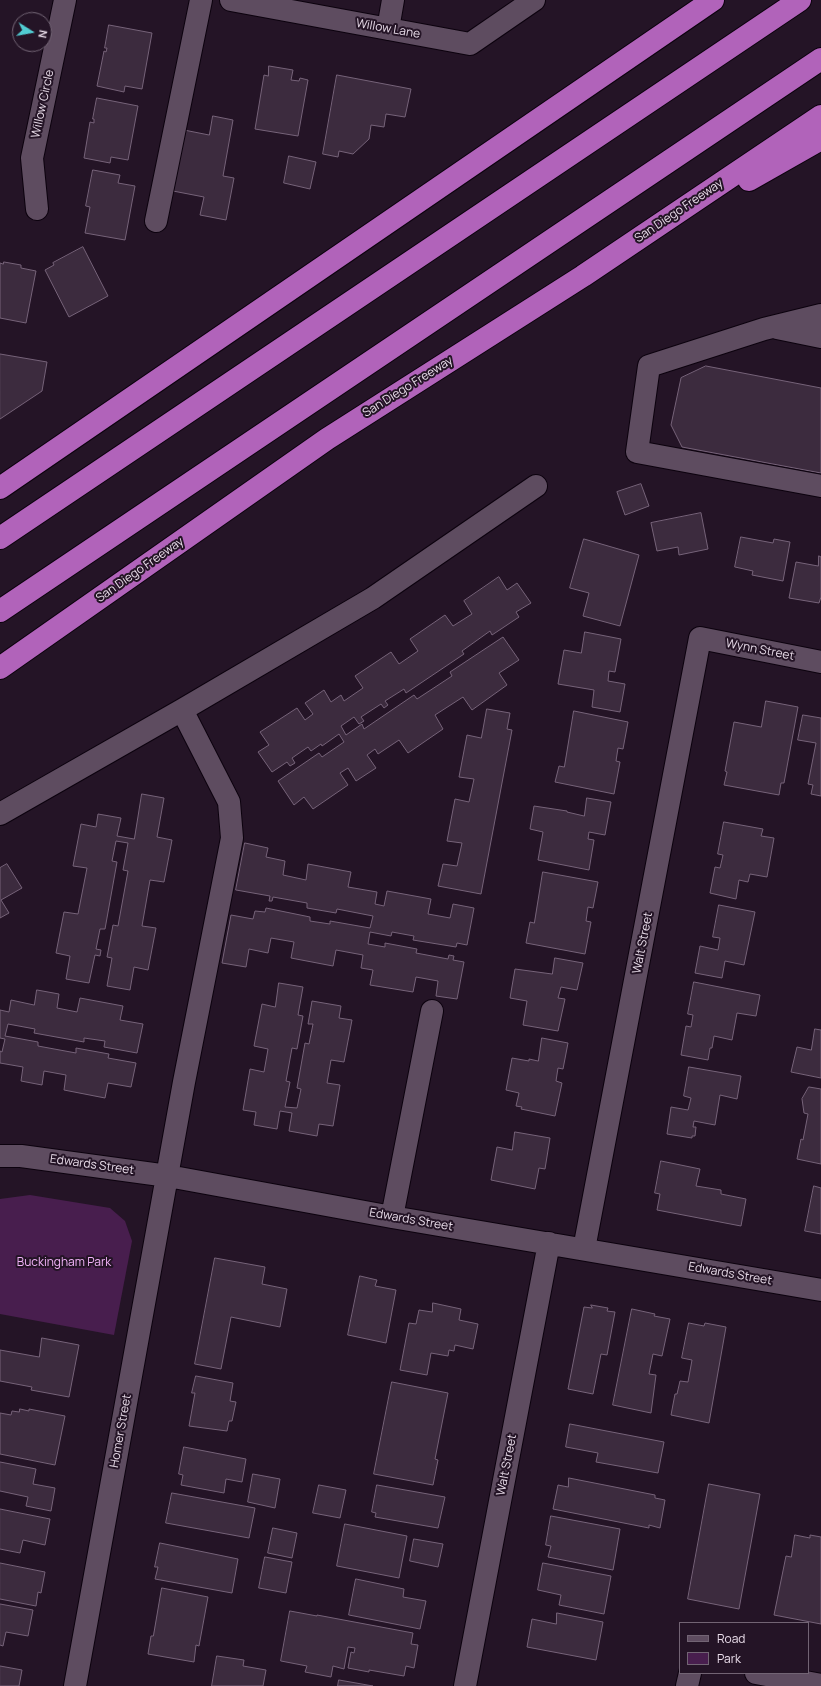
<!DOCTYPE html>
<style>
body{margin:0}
#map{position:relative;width:821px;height:1686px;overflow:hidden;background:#241426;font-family:Manrope,sans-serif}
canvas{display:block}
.legend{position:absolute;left:679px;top:1622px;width:130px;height:52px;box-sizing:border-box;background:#241426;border:1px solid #726474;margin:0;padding:5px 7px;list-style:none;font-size:12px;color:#e8dce9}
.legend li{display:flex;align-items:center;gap:8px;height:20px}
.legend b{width:20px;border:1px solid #726474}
.north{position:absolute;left:12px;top:12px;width:40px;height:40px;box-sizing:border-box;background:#241426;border:1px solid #726474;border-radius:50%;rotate:101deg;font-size:11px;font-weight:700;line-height:16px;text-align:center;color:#e8dce9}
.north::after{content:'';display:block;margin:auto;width:14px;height:18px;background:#51ccd2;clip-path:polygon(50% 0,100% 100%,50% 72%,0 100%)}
</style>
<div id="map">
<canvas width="821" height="1686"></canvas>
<ul class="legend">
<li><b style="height:5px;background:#5e4c60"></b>Road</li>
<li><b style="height:11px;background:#481e4e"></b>Park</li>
</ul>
<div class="north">N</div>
</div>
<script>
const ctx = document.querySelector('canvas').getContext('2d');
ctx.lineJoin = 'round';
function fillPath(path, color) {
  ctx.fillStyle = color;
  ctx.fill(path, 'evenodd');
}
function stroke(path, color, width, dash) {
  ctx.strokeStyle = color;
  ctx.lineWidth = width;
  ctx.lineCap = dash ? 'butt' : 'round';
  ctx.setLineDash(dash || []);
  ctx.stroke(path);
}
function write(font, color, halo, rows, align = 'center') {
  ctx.font = font + ' Manrope,sans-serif';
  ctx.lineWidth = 4;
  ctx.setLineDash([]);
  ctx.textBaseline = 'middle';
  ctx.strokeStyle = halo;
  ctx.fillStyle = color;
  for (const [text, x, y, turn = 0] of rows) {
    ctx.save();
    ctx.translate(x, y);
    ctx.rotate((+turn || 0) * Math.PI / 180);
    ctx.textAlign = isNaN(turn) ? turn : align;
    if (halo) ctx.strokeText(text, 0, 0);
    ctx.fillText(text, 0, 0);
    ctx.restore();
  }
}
fillPath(new Path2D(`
 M30,1195l80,13 15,13 7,20 -18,94 -114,-21v-115z`), '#481e4e');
const building = new Path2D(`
 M109,25l43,8 -10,56 -17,-3 -1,6 -27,-6 7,-35 2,1 1,-4h-2z
 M269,66l24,4 -2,10 8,1 1,-3 8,2 -10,56 -43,-7 9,-54 4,1z
 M337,75l74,14 -6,28 -19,-3 -2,13 -13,-2 -2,14 -16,15 -14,-3 -1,6 -15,-3z
 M97,98l41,8 -10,54 -17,-3 -1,6 -26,-5 6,-36 4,1v-4h-1z
 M213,116l20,4 -10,56 11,2 -8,42 -26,-5 4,-18 -31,-6 11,-61 25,5z
 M289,156l27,6 -6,27 -26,-6z
 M93,170l27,5 -2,8 17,3 -10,54 -40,-7 5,-26 -4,-1z
 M83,247l25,49 -39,21 -24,-47 9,-5 -1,-2z
 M4,262l17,3v3l15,3 -10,52 -26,-5v-55l3,1z
 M0,354l47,8 -5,29 -42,28z
 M706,366l115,22v85l-139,-26 -11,-22 10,-47z
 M641,484l8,22 -24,9 -8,-23z
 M701,513l7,36 -29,6 -1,-8 -21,4 -6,-28z
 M741,537l32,6 1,-4 16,3 -7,39 -31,-6 1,-4 -18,-4z
 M584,539l55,16 -19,71 -37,-10 6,-23 -19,-5z
 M819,556l2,1v40l-2,6 -30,-5 7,-36 22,4z
 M499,577l8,13 10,-7 14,20 -15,9 3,5 -27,18 -2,-4 -28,20 2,3 -58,39 -2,-4 -19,12 3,4 -4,3 -3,-4 -20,13 3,4 -5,3 -5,-7 -13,9 5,9 16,-11 2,5 50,-34 3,4 35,-23 -2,-4 53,-35 16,23 -20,13 8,12 -35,25 -9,-13 -28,18 8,14 -35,24 -9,-13 -21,14 -3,-5 -8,6 9,13 -20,13 -8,-13 -8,5 8,12 -35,24 -9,-12 -10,8 -16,-24 41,-28 3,4 22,-15 -5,-8 -17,12 -1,-2 -10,7 -3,-4 -16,11 3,5 -5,3 -3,-4 -15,10 -14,-20 11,-7 -9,-13 37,-24 8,12 8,-6 -8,-11 19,-13 7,12 10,-7 3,6 19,-13 -8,-12 36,-24 8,12 19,-13 -8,-12 35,-24 8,11 19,-12 -8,-13z
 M585,632l36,7 -6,33 -6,-1 -1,10 17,3 -5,28 -28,-5 2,-17 -36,-6 6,-34 17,3z
 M766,701l32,6 -14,76h-3l-2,12 -55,-10 3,-13 -2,-1 9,-49 27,5z
 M487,709l23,4 -3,16 5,1 -31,164 -43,-8 5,-22 14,2 5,-23 -15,-2 8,-42 14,3 5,-23 -15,-2 8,-42 14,3z
 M574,711l54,11 -5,27 -5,-1 -2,13 4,1 -6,32 -59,-12 4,-16 5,1z
 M803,715l18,3v78l-10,-2 2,-9 -5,-1 8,-41 -18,-3z
 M142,794l22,4 -7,39 15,3 -8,42 -14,-2 -8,46 14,2 -8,42 -14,-3 -4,23 -23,-4 5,-28 -5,-1 6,-32 5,1 10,-55 -5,-1 5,-27 -12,-2 -4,20 5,1 -12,67h-5l-4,20 5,1 -1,6 -5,-1 -6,28 -23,-4 4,-23 -14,-3 8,-41 14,2 9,-46 -14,-2 8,-42 15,3 2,-13 23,4 -4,18 17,3z
 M587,798l24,4 -6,33 -16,-3 -1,7 6,1 -5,30 -51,-10 5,-28 -13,-3 4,-23 33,5v1l17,4z
 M724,822l39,7 -2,7 13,2 -7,39 -17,-3 -2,8 -9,-2 -3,19 -26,-6 5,-26 5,1 3,-13 -5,-1z
 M245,843l23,5 -2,9 19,4 -2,14 23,5 2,-16 43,8 -3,15 29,5 -2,12 9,2 3,-15 44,8 -3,15 22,4 3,-14 21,4 -7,37 -10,-2 -1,4 -43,-7 1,-4 -22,-4 -1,4 -21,-4 -2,12 17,3v-4l32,6 -1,4 32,6 1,-4 5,1 -1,4 11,2 -7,37 -21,-3 2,-15 -22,-4 -3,15 -43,-7 3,-15 -12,-2 2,-13 -27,-5 -3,16 -42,-8 3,-16 -23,-4 -3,15 -19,-4 -3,18 -24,-4 9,-48 22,4 2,-8 10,1 1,-4 44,9v4l20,3v-3l40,7 3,-12 -36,-7 -1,4 -29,-5v-5l-34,-6 -1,4h-3l1,-5 -34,-6z
 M7,864l15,24 -21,12 8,13 -9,5v-50z
 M543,872l55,10 -5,26 -5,-1 -2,14 5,1 -6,32 -59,-11 4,-21 4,1z
 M719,905l36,7 -11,53 -19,-4 -3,17 -27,-5 5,-27 18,4 2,-12 -7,-1z
 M555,958l28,5 -6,27 -16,-3 -3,11 7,1 -7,32 -35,-6 4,-24 -17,-3 5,-29 37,5z
 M694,982l66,13 -4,21 -19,-3 -5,27 -18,-4 -2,12h-2l-2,12 -27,-5 5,-29 5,1 2,-12 -5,-1z
 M279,983l24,4 -5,28 5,1 -6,33 -5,-1 -6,33 4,1 -5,25 12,1 4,-19 -4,-1 8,-45 4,1 4,-20h-5l4,-23 29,5 -2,12 13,2 -8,42 -13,-2 -4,23 13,2 -7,41 -14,-2 -2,12 -28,-5 3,-18 -12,-2 -3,18 -23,-4 2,-13 -13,-2 7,-41 14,3 4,-23 -14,-3 8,-42 13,3z
 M37,990l22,4 -2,14 20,4 3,-14 43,8 -3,14 23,4 -6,29 -33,-6 1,-6 -21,-3v4l-50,-9 1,-4 -27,-5 -3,12 33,6v4l38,7v-5l33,6 -1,4 28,5 -5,24 -23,-4 -3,15 -41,-8 2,-15 -22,-4 -2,14 -21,-4 2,-14 -23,-4v-12l2,1 3,-13 -5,-1v-28l9,2 2,-12 23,5z
 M815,1029l6,1v48l-30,-6 6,-25 14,3z
 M542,1038l26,5 -5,26 -5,-1 -2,13 6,2 -7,33 -34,-7 1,-2 -6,-1 3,-13 -13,-3 6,-32 17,3v-2l9,2z
 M689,1067l52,9 -4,23 -17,-4 -5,30 -21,-4 -1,6h3l-1,9h-3v2l-25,-4 4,-27 17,3 3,-12 -7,-2z
 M809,1087l12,2v75l-24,-5 4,-20 2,1 5,-26 -4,-1 -2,-14z
 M515,1132l35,6 -5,31 -6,-1 -4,21 -44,-9 6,-33 15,3z
 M661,1161l39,8 -4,17 25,4v4l25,5 -5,27 -84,-16 3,-16 -5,-1z
 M814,1186l7,2v46l-16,-3z
 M215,1258l50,9 -3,17 25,5 -7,38 -49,-10 -10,52 -26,-5z
 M360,1276l17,4 -2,6 21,4 -10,53 -38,-8z
 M433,1303l28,6 -2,11 19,4 -5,25 -18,-4 -1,6 -5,-1 -1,6 -17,-3 -4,22 -27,-5 9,-47 7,1 3,-14 13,2z
 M591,1305l17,3 -1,3 8,1 -8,43 -6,-1 -8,40 -25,-5 16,-82 8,1z
 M632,1309l23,5 -1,2 16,3 -8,37 -9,-2 -4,20 7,1 -5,38 -38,-8z
 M689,1323l15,3 1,-3 21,4 -17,96 -38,-8 4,-21h2l3,-13 8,1 4,-22 -10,-2z
 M42,1338l37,7 -10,52 -38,-7 1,-3 -32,-6v-31l39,7z
 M196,1376l37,7 -3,18 6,1 -4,19h-3l-2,10 -38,-5 6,-33h-3z
 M392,1382l56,11 -13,66 3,1 -5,25 -59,-11z
 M20,1409l9,2v-2l36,7 -10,49 -55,-11v-41l11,2 1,-4 7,1z
 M570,1424l94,18 -6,31 -62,-11 2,-9 -32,-6z
 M184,1447l62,12 -4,23 -16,-3 -2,14 -43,-8 2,-10 -4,-1z
 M0,1462l36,7 -3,15 22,4 -4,23 -25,-5 2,-9 -28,-6z
 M253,1474l27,5 -5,29 -27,-6z
 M569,1478l86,17v3l10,2 -5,28 -11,-3v3l-96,-19 5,-24 10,2z
 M709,1484l51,10 -21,115 -51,-10z
 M319,1485l27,5 -6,28 -27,-5z
 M377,1485l68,12 -7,31 -63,-11 1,-4 -4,-1z
 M172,1493l83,15 -6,30 -83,-15z
 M0,1509l50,10 -5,26 -22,-5 -3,13 -20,-4z
 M551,1516l69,13 -7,41 -65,-13 3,-11 -5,-1z
 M345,1524l62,12 -8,42 -62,-12z
 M273,1528l24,5 -5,25 -24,-5z
 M795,1535l15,3v-3l11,2v87l-47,-9 12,-59 5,1z
 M414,1539l29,5 -5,23 -28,-6z
 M160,1543l78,16 -6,34 -77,-14 3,-12h-3z
 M265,1557l27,5 -6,31 -27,-5z
 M0,1563l45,9 -4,21 -3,-1 -2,14 -36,-7z
 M543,1563l68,13 -7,38 -45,-9 2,-10 -23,-5z
 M356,1579l48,10 -1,8 23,4 -6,28 -71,-14z
 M162,1588l46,9 -9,49 -3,-1 -2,17 -46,-8 3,-18h2z
 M0,1604l33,6 -5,26 -22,-4 -3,14 -3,-1z
 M290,1611l27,5v-1l96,18 -2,11 7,1 -4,23 -8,-2 -2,10 -35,-6v2l-21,-4 3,-16 3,1 1,-5 -7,-1 -4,22 -11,-3 -2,11 -26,-5 2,-6 -26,-5z
 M557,1613l46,9 -7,38 -69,-13 5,-28 24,5z
 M217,1656l27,4 -1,6 23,4 -3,16h-51z
 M0,1666l22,4 -3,16h-19z
 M339,1680l34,6h-35z`);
fillPath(building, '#3c2b3e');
stroke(building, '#766379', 1);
const minor = new Path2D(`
 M231,0l239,44 64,-44
 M388,29l5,-29
 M37,209l-5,-51 33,-158
 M156,221l45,-221
 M821,315l-57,14 -115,37 -12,86 184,34
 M777,328l44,9
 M0,814l182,-104 191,-112 163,-112
 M0,1156h21l147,20 224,41 429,73
 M392,1217l40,-206
 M584,1249l116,-611 121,24
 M756,1673l65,12
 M75,1686l109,-604 48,-244 -3,-36 -47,-92
 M465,1686l84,-443
 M687,1686l3,-13`);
const highway = new Path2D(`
 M749,180l72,-41
 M0,488l713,-488
 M0,538l800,-538
 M0,611l821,-552
 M0,668l327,-229 256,-163 238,-160`);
stroke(minor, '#0c020e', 24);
stroke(highway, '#0c020e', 24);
stroke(minor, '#5e4c60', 22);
stroke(highway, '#b163ba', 22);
write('12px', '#e8dce9', '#241426', [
 ["Willow Lane",388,29,10],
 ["Willow Circle",43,104,-78],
 ["San Diego Freeway",679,211,-34],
 ["San Diego Freeway",408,387,-32],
 ["San Diego Freeway",140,570,-35],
 ["Wynn Street",760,650,11],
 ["Walt Street",643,943,-79],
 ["Edwards Street",92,1165,8],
 ["Edwards Street",411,1220,10],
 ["Edwards Street",730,1274,10],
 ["Homer Street",121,1431,-80],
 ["Walt Street",507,1465,-79]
]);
write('12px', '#f2b3f9', '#241426', [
 ["Buckingham Park",64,1263]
]);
</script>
